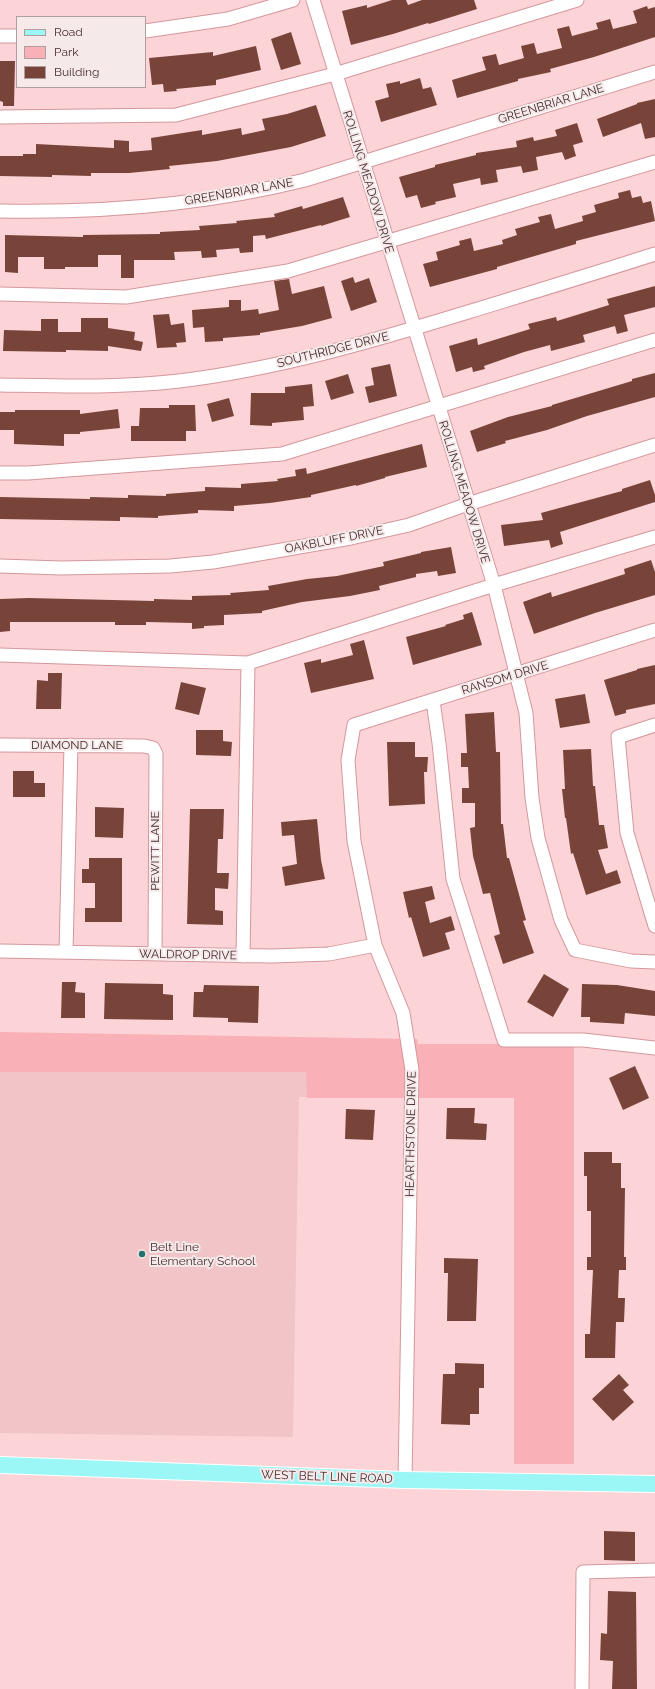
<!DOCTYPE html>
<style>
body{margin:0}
#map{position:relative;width:655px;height:1689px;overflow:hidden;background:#fcd4d7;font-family:Raleway,sans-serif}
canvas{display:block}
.legend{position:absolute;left:16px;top:16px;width:130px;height:72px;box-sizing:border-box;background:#f6e9e9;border:1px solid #b09e9f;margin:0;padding:5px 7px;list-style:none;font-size:12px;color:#462d2f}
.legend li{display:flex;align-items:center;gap:8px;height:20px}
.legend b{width:20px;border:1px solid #b09e9f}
</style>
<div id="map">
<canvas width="655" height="1689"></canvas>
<ul class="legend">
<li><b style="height:5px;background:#9bf7f5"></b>Road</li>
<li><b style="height:11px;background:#f9b0b6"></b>Park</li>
<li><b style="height:11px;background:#784439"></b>Building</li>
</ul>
</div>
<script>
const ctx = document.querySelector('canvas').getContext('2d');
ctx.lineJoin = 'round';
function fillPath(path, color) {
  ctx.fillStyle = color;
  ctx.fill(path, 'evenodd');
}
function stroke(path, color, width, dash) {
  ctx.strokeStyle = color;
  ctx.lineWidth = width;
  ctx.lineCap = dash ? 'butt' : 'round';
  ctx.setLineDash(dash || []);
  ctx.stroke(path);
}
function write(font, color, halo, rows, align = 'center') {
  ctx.font = font + ' Raleway,sans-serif';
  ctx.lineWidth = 4;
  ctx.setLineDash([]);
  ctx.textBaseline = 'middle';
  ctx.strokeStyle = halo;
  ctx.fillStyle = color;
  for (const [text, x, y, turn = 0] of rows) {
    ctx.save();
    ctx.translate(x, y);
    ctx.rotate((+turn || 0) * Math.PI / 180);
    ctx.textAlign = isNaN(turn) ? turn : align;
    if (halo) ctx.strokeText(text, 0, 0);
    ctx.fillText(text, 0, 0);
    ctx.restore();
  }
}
fillPath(new Path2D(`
 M0,1054l389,7 -2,37 -88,-1 -6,340 -293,-4z`), '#f1c5c8');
fillPath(new Path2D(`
 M0,1032l417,7 1,5h156v420h-60v-366h-207l-1,-26h-306z`), '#f9b0b6');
fillPath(new Path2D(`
 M392,0h14l2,5 14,-5h52l3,9 -48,15 -1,-1 -35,11 -42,11 -9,-34 25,-6v3z
 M647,6l1,3 7,-2v30l-61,20 -44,12 1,3 -33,7v2l-61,17 -5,-18 34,-10 -4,-13 14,-3 3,11 25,-7 -3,-12 13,-3 3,11 25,-6 -5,-19 12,-3 3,10 26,-7 -2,-6 14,-4 3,10 24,-6 -4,-12z
 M291,32l10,32 -20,6 -10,-31z
 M256,46l5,24 -45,10v5l-40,4 1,2 -13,1 -1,-8 -11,1 -3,-27 64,-6v4z
 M0,61h15l-1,45h-11v-4l-3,-1z
 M420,78l3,11 8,-2 6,18 -56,17 -6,-21 14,-4 -3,-13 14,-3v3z
 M655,99v38l-10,2 -4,-16 -38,14 -6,-18 40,-15v-1z
 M316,105l10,31 -35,11 -74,14 -48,5 1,3 -41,4h-38v3l-39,-1v2l-52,-1v-20h23v-2h13v-10l78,4v-8l15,1v11l23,-2 -1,-12 51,-8v5l39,-7 1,7 23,-5 -3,-11 25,-5z
 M577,123l6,19 -10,3 3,11 -11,4 -3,-8 -26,5 2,13 -15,3 -2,-7 -25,4 2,12 -17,3 -1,-7 -27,6 3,13 -21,5 1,2 -15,4 -4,-13 -11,3 -7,-21 36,-10v-2l41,-10v-2l41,-6 -1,-6 17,-4 1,4 23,-5 -2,-6z
 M630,190l2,8 9,-2 2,7 8,-2 4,20 -79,20v3l-79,23v2l-67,18 -7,-23 15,-4 -2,-8 24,-7 -1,-4 12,-3 3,13 29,-7 -1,-4 15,-5 -2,-6 25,-7 -2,-5 13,-3 4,15 28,-8 -1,-5 14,-4 -2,-7 25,-7 -1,-5z
 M343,197l7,20 -29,9v-1l-55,14 -1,-4 -12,1v16l-13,1 -1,-5 -23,2 1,7 -15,1 -1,-7 -27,1 1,8h-41v18h-13v-23h-23v12h-33v2h-21v-12h-26v16l-13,-1v-37l78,2v-2l77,-1v-2l40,-2 -1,-4 38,-3 -1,-2 39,-4 -1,-3 28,-8 1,3z
 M353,277l2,6 14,-5 8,24 -26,9 -10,-30z
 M289,279l3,15 32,-8 8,32 -30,8 -42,7v2l-37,3v3l-18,1 -1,-15 -11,1 -1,-18 37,-3v-7h12v11l17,-2 1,5 20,-4 -5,-29z
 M655,286v21l-31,8 4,16 -11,3 -2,-8 -32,9 2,7 -34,9 -1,-6 -26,7 -40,14 1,3 -12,3 -1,-5 -16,5 -7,-26 28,-8 1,7 52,-16 -2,-5 28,-7 1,4 52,-16 -2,-6z
 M169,314l2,11 13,-2 2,19 -10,1 1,4 -20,1 -4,-33z
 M81,318h27v10l27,4 -1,8 9,2 -2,9 -33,-5v5l-42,-1v2l-63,-1 1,-21 37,1v-12h17v13h23z
 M390,364l7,32 -28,7 -4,-16 9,-2 -3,-17z
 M655,373v24l-68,19 -40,14 -42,11 1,2 -29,9 -7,-21 38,-14 44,-11v-1l80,-24v-2z
 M348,374l6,19 -23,7 -6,-19z
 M312,384l2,22 -11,1 1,13 -32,3v3l-22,-1 1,-32h34v-6z
 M229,398l5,18 -22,6 -5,-18z
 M169,405h26l1,26h-10v10h-55v-15h8l1,-18h29z
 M118,409l2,19 -40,4v2h-16v12l-50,-2v-14h-14v-18h15v-2h65v4z
 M422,444l5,23 -42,10v1l-29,8v-1l-45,10v2l-41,6 -36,3v5l-36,-1v3l-40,3v2l-38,-1v4l-120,-2v-22l90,2v-2l38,1v-3l38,1v-2l39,-3v-4l36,1v-4l37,-3 -1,-2 19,-3 -1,-6 11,-2 1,6z
 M650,480l5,15v7l-95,30 3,12 -12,4 -2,-8 -45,6 -3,-21 42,-5 -2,-7 81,-22v-2z
 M451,547l5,26 -18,3 -1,-5 -21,3v3l-37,9 1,4 -30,6 -48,6 -40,9v2l-38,2v10l-20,1v2l-12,1v-6l-46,-1v3h-31v-3h-105v9l-10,1v-33l29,-1 125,3v-2l38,1v-4l39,-1 -1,-2 39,-3 -1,-4 39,-7 30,-3 47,-10 -1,-4 38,-9v-1z
 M651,560l4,12v23l-60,18 -61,21 -11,-32 28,-10 1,5 73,-23 -1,-5z
 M472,612l10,33 -69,20 -7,-28 40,-11 -1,-1 19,-6 -1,-4z
 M364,640l10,39 -63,14 -7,-30 17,-4v4l32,-8 -3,-11z
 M655,665v39l-29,6v3l-11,3 -11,-36 33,-10v-1z
 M48,673h14l-1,36h-25l1,-29 11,1z
 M181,682l25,6 -7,27 -24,-6z
 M585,694l5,29 -30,5 -5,-29z
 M494,712l2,40h4l1,72h2l4,34h2l17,62 -3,1 11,32 -31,11 -9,-28 6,-2 -10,-41 -7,1 -10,-38 -3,-28 5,-1v-24h-13v-15h7l-1,-21h-7v-14h6l-2,-39z
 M196,730h27v11l9,1 -1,14 -35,-1z
 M387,742h28v15h13l-1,15h-3l1,32 -36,2z
 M591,749l2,37h2l4,39h5l4,23 -10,2 8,24 11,-4 4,13 -35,12 -13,-42 -2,1 -5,-36h-1l-3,-29h3l-2,-39z
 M13,771h21v12h11v14h-32z
 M95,807l29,1 -1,30 -28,-1z
 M190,809h34l-1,30h-5l-1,34h12l-1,16 -13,-1v22l8,1v14l-36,-1z
 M317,819l4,41 4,19 -40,7 -3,-19 15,-3 -3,-29 -12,1 -1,-14z
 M89,858h33v64h-37v-14h10v-25h-13v-14h7z
 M432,886l3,13 -10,3 5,21 21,-7 4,14 -10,3 5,16 -27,8 -12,-40 -2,1 -6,-26z
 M544,974l25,15 -16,28 -26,-15z
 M62,982h14l-1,10 10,1v25h-24z
 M105,983l58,1v10l10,1v25l-69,-1z
 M582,984l35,1 38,6v25l-30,-3 -1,11 -34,-2v-5h-9z
 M204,985l55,1 -1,37 -30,-1v-4l-35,-1 1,-25h9z
 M635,1066l14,32 -26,12 -14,-32z
 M447,1108h28l-1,15 13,1 -1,16 -40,-1z
 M346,1109l29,1 -2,30 -28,-1z
 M584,1152h28v11h9v25h4l-1,69h2v13h-7l-1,28h7l-1,24h-8l-1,36h-30v-24h5l3,-64h-6v-13h4v-46h-4v-35h-3z
 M444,1258l34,1 -2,62h-29l1,-48h-4z
 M455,1363l29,1v24h-5v26h-9v11l-29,-1 2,-50h12z
 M619,1374l10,11 -6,5 11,12 -21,19 -21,-22z
 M604,1531l31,1v29l-31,-1z
 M608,1591l28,1 1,97h-25l1,-28 -13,-1 1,-27 6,1z`), '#784439');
const minor = new Path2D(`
 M313,0l181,585 32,128 6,85 6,40 23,82 14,30 56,11 24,1
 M145,31l83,-12 65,-19
 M0,36h17
 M0,117l176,-2 159,-41 242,-74
 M0,211c102,2 205,-6 305,-31l350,-108
 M0,294l126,3 162,-26 367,-109
 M0,385c60,1 120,3 179,-4 99,-12 194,-40 289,-69 62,-19 125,-38 187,-58
 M0,473h28l254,-19 373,-114
 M0,566l61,2 109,-2 43,-4 138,-24 58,-13 59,-21 187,-59
 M0,655l248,8
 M433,701l6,42 14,136 51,161h79l72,8
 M655,725l-37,12 9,96 28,93
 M0,745l144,1 9,2 3,6 -1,200
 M0,951l272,5 57,-2 46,-9
 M66,952l5,-207
 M243,956l5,-293 246,-78 161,-48
 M405,1480l7,-410 -9,-57 -28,-68 -21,-104 -6,-81 6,-35 301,-95
 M582,1689l1,-117 72,-2`);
const major = new Path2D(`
 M0,1465l405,15 250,4`);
stroke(minor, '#d4979c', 15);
stroke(major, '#fff', 18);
stroke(minor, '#fff', 13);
stroke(major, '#9bf7f5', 16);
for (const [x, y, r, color] of [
 [142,1254,4,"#236f6d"]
]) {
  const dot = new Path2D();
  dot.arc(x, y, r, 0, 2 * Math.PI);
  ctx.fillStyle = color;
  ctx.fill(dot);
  stroke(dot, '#f6e9e9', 1.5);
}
write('12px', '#462d2f', '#f6e9e9', [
 ["GREENBRIAR LANE",551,104,-17],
 ["ROLLING MEADOW DRIVE",368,182,73],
 ["GREENBRIAR LANE",239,192,-10],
 ["SOUTHRIDGE DRIVE",333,350,-14],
 ["ROLLING MEADOW DRIVE",464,492,73],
 ["OAKBLUFF DRIVE",334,540,-11],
 ["RANSOM DRIVE",505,678,-17],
 ["DIAMOND LANE",77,745],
 ["PEWITT LANE",155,851,-90],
 ["WALDROP DRIVE",188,955,1],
 ["HEARTHSTONE DRIVE",411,1134,-89],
 ["WEST BELT LINE ROAD",327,1477,2]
]);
write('12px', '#462d2f', '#f6e9e9', [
 ["Belt Line",150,1247],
 ["Elementary School",150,1261]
], 'left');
</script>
